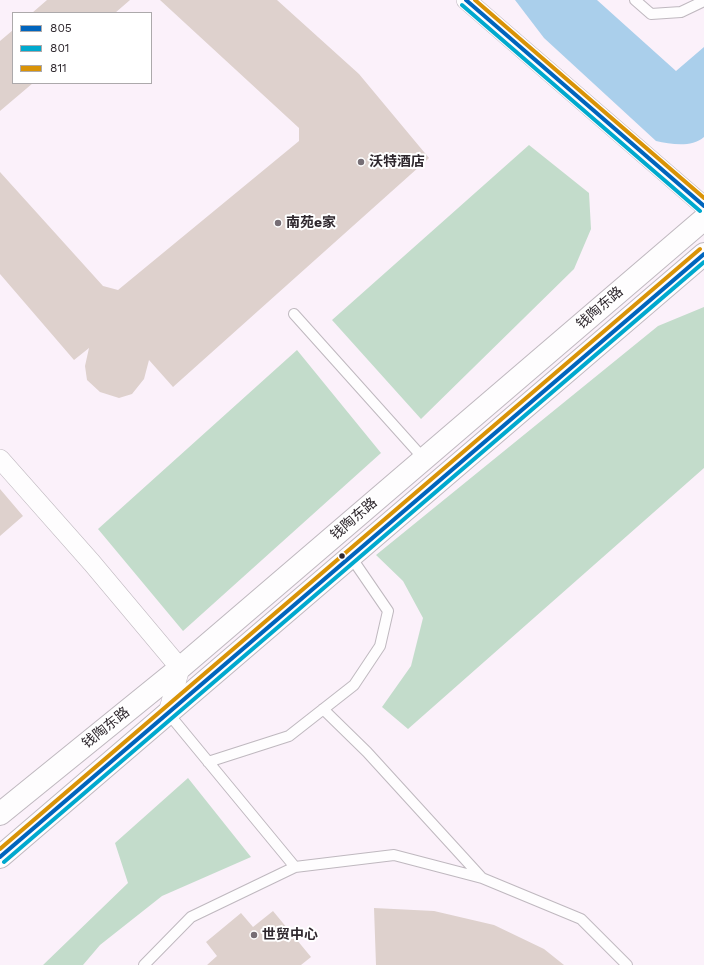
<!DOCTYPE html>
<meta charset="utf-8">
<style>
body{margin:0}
#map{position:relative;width:704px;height:965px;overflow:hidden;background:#fbf1fa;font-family:"Work Sans",sans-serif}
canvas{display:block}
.legend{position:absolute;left:12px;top:12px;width:140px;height:72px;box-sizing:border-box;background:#fff;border:1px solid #aca9ab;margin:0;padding:5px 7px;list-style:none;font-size:12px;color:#2f282e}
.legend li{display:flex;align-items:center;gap:8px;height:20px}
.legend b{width:20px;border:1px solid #aca9ab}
</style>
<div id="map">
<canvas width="704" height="965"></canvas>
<ul class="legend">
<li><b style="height:5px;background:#0065bd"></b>805</li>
<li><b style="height:5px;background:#00a9ce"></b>801</li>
<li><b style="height:5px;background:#d99307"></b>811</li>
</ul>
</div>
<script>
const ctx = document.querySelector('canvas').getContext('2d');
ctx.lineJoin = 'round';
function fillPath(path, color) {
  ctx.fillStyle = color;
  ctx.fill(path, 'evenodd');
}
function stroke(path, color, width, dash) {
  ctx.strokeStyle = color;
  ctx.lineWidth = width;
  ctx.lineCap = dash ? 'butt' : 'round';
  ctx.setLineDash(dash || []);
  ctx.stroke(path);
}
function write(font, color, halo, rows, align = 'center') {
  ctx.font = font + ' "Work Sans","Noto Sans SC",sans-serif';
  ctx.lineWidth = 4;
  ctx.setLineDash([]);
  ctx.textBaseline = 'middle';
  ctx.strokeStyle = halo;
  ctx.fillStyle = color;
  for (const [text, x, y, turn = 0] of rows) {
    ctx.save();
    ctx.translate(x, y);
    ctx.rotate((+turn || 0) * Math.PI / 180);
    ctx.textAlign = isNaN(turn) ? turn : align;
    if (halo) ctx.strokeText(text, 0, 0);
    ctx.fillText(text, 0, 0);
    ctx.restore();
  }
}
fillPath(new Path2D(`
 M529,145l60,48 2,36 -17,40 -153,150 -89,-99z
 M704,307v161l-296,261 -26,-22 29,-41 12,-48 -20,-37 -27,-26 282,-229z
 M297,350l84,103 -198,178 -85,-102z
 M188,778l63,79 -89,39 -62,49 -17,20h-40l85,-82 -13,-40z`), '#c3dccb');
fillPath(new Path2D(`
 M515,0h82l79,71 28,-24v90c-13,11 -33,7 -48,4l-112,-103z`), '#aacfeb');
fillPath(new Path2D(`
 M47,0h83l-15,13h-83z
 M160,0h117l82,74 70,84 -256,229 -24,-27 -5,19 -12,15 -13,4 -19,-6 -13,-12 -2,-14 4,-18 -15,12 -74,-86v-102l103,114 15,4 181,-149v-13z
 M13,30v53h20l-33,28v-70z
 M0,489l23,27 -23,20z
 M374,908l60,3 60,14 50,24 20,16h-188z
 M273,911l38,46 -10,8h-94l10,-9 -11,-14 35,-29 12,14z`), '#ded1cd');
const lane = new Path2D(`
 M635,0l16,14 30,-2 23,-11
 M294,314l130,145
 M323,709l44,43 115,126
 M168,713l127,154
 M208,762l81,-26 65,-51 26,-39 8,-35 -37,-54
 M144,965l47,-48 104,-50 99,-12 88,23 99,41 46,46`);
const street = new Path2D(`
 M466,0l238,206
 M0,459l92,104 88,105 -12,45`);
const secondary = new Path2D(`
 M0,814l180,-146 524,-449
 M0,857l704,-603`);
stroke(lane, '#bfb8bf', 12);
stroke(street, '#bfb8bf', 20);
stroke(secondary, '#bfb8bf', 24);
stroke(lane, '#fefdfe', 10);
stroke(street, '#fefdfe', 19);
stroke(secondary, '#fefdfe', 22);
stroke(new Path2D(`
 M466,0l238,206
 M0,857l704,-603`), '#0065bd', 4);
stroke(new Path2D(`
 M462,5l238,206
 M4,862l700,-600`), '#00a9ce', 4);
stroke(new Path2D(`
 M475,0l229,198
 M0,849l700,-600`), '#d99307', 4);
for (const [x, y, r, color] of [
 [361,162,4,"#766e75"],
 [278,223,4,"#766e75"],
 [342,556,3.5,"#2f282e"],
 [254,935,4,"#766e75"]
]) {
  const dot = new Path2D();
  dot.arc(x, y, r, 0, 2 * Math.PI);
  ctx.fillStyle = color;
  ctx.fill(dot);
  stroke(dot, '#fff', 1.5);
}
write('bold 14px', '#2f282e', '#fff', [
 ["沃特酒店",369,162],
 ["南苑e家",286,223],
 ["世贸中心",262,935]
], 'left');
write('14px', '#2f282e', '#fff', [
 ["钱陶东路",600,308,-41],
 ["钱陶东路",354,519,-41],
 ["钱陶东路",106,728,-39]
]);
</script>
